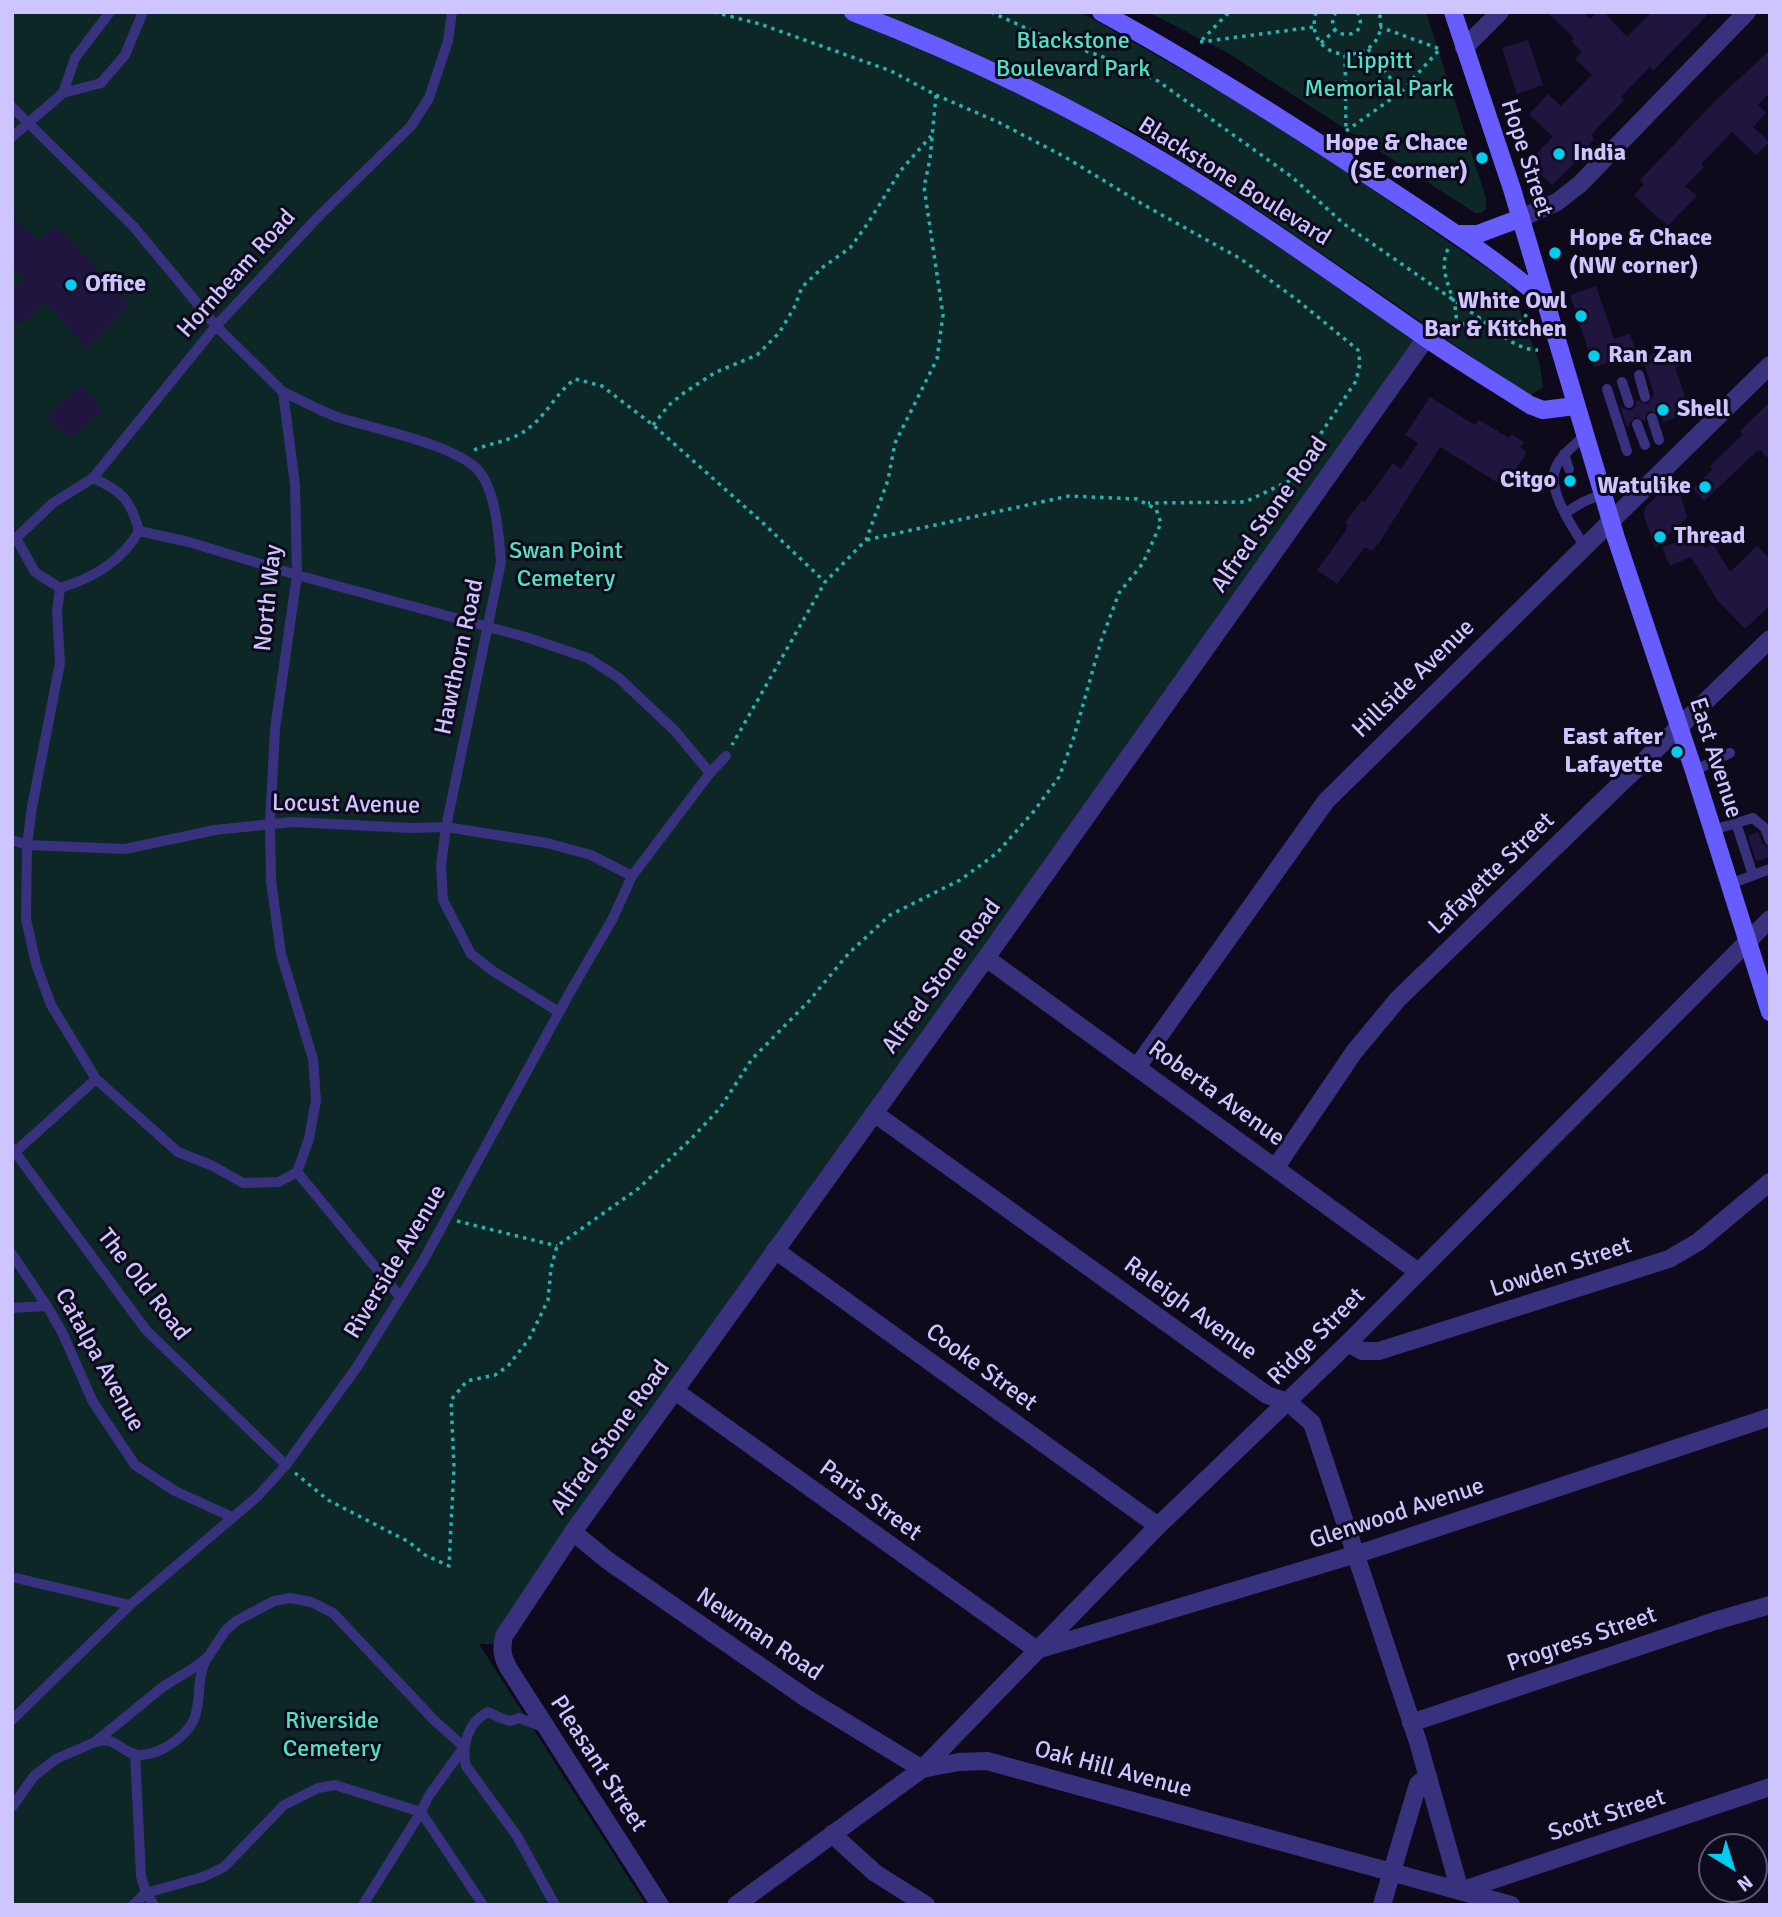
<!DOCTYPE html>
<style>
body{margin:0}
#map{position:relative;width:1782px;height:1917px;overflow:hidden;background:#0e0a1c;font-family:Signika,sans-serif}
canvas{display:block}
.frame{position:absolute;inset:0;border:14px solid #cec5ff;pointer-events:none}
.north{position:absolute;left:1698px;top:1833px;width:70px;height:70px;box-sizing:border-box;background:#0e0a1c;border:2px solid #5b5577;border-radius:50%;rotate:142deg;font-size:19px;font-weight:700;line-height:28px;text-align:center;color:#cec5ff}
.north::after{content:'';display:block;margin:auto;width:24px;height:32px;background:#00cef0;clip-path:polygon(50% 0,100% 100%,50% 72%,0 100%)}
</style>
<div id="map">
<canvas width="1782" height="1917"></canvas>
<div class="frame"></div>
<div class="north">N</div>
</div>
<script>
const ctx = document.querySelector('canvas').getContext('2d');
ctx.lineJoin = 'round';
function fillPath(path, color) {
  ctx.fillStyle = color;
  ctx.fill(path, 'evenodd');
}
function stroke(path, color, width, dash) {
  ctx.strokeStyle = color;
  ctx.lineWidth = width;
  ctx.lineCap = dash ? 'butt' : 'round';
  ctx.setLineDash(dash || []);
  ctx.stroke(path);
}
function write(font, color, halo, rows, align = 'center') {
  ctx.font = font + ' Signika,sans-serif';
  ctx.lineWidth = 6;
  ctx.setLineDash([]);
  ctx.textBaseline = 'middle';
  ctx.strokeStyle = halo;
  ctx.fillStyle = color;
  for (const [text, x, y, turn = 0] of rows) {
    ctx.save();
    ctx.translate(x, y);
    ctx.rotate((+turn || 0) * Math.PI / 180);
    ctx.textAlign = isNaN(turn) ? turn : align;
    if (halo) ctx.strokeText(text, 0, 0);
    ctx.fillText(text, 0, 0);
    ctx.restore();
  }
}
fillPath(new Path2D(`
 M12,12h842l260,123 307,200 -928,1309h-14l167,261h-634z
 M869,12h210l14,7 187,107 230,158 30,81 3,22 -14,9 -291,-200 -105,-65 -93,-45z
 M1148,12h278l60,186v11l-5,4h-6l-247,-160z`), '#0d2626');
fillPath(new Path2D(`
 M1547,12h36l7,7 7,-7h7l23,25 25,-25h58l-57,59 -3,-4 -29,30 3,3 -33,35 3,4 -5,6 2,2 -39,38 -24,-23 25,-25 -24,-23 19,-20 13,12 31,-31 -17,-16 7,-7 -11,-11 3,-3z
 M1528,40l15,45 -26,9 -15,-46z
 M1770,50v42l-12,13 8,8 -13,14 16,15 -13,13 -24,-23 -31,32 3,3 -19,19 12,10 -29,30 -7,-7 -1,1 -26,-25 10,-11 -4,-4 74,-78z
 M12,217l26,24 18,-15 74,77 -43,46 -42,-47 -25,24 -8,-9v-26l12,-12 -12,-13z
 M1596,286l18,53 16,-5 7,20 -43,13 -24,-72z
 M1674,346l6,19 -5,2 15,45 -27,10 -2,-6 -11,-5 -4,3 -1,7 -10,-4 -8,10 -7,-21 7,4h5l4,-5v-5l12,4 6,-10 -12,-37z
 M81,385l22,26 -34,28 -23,-22z
 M1430,397l45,28 4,-5 30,18 2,-4 13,8 -4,5 7,5 -22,35 -65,-40 -61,96 -8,8 -6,-4 -28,37 -20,-14 28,-38 3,-7 -3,-2 17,-23 3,2 28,-39 8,6 17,-26 -13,-8z
 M1770,402v58l-10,-10 -3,1 -53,50 -11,-12 20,-20 -3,-3 33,-32 -3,-3z
 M1676,480l11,37 -32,31 -11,-33 2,-9z
 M1700,535l5,13 8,-4 17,28 27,-26 13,13v46l-25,24 -27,-28 -27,-44 -21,9 -8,-19z
 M1758,832l5,12 7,4v9l-14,4 -8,-25z`), '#1f153e');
stroke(new Path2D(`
 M714,12l46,12 131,47 45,24 -6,64 -6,28 19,128 -6,44 -42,84 -7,37 -22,60 -41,42 -93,163
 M991,12l52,24 66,23 49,22 134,96 52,47 137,95c16,13 36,31 57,31
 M1316,12c-16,56 78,57 63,0
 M1336,12c-17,30 38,30 21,0
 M1202,40l27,-28
 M1200,42l114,-15
 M1321,43l14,-13
 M1368,49l33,43
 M1345,55l1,76
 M936,95l62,27 67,35 79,48 97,54 55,40 62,51 2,13 -4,18 -67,100 -44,21 -97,1
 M1346,131l55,-39 39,-43 -60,-22
 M1448,249c-15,30 21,57 3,86
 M1454,329c8,-4 18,-11 27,-10 17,1 35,17 46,-6
 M653,425l16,-20 16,-13 31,-20 41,-17 22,-22 15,-25 8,-21 21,-20 27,-19 18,-25 33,-53 30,-34
 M474,450c19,-8 40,-9 56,-23 17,-13 27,-35 45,-48l27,7 51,39 110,98 62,59
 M457,1221l100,25
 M295,1473l33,27 81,42 16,13 24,11 5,-99 -3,-67 16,-19 28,-6 13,-9 21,-27 19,-39 3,-32 6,-22 82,-58 52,-49 29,-31 32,-49 56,-57 41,-49 41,-38 70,-35 37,-27 37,-42 25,-34 14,-37 28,-99 18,-48 24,-30 18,-40 -5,-14 -19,-10 -68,-3 -203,44`), '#26b2b0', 3.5, [3.5, 5]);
stroke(new Path2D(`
 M63,93l12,-35 35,-46
 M12,107l121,119 83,100 67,66 12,93 2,90 -22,154 -5,94 1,58 10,73 32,105 3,41 -7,39 -12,33
 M12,137l51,-44 38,-10 24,-28 18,-43
 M1639,375l6,22
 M1622,382l7,21
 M1607,389l20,62
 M283,392c18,8 36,18 54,25 34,11 117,27 141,53 18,20 21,67 23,92l-55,265 -5,38 2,35 28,54 22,17 66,41
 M1652,418l7,22
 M1637,424l8,21
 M1584,436c-9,9 -21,17 -27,29 -13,22 16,63 28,82
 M1564,454l5,15
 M1565,513l18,-11 19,-8
 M139,531l50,11 108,33 232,63 59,20 31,20 56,53 35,42
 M12,538h4l37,-35 40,-25 123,-152 102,-109 93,-91 18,-28 19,-57 4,-29
 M16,538l19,34 25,16c33,-10 61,-26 79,-57 -8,-31 -17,-40 -46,-53
 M60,588l-3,24 3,51 -28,144 -5,38 -1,74 10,45 15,41 45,74 82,73 35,14 30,17 36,-1 18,-10 103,125
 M1694,771l36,-18
 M1736,823l17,52
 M1713,830l40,-12 12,10 5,13
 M12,840l15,5 98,4 90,-19 77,-8 119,6 35,-1 101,16 44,12 41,21
 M1730,884l40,-15
 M12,1148l134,182 140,135
 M15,1152l81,-73
 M12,1254l35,52 15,26 31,70 42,63 40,26 57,26
 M12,1308l35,-2
 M12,1577l118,28
 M12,1720l118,-115 128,-109 28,-31 71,-98 66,-106 146,-267 44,-76 19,-42 78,-103 16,-17
 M546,1728l-27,-10 -9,3 -7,-2 -15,-7c-20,10 -27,33 -22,54l51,70 38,69
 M95,1742c22,-7 27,13 45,13 11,0 22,-5 31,-11 41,-26 19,-54 36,-87
 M12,1807l22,-31 22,-17 39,-17 69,-56 28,-17 16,-12 17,-26 11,-10 38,-20 16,-3 21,4 22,11 101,107 30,27 -36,50 -7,15 62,93
 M133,1905l13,-12 -5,-17 -6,-122
 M154,1905l-8,-12 57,-16 21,-10 60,-62 34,-17 17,-3 86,27 -58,93`), '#38327e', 10);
stroke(new Path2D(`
 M1464,48l36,-36
 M1521,218l36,-16 23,-18 167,-172
 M986,958l431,313
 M1137,1067l189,-266 444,-436
 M874,1113l393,282 21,7 24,21 106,319 42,149 310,-104
 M1276,1167l78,-115 44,-53 372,-360
 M775,1250l383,276
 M1348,1343l14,8h17l290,-92 29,-17 72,-60
 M675,1391l362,259 333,-100 400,-133
 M573,1532l34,28 199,138 116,71 37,-7 28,-1 524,144
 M1411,1723l304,-102 55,-16
 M832,1834l43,39 51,32
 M1382,1905l36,-121 10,-8`), '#38327e', 18);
stroke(new Path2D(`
 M660,1905l-151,-236c-7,-12 -8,-20 -5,-33l69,-104 413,-574 440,-620
 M736,1905l186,-136 236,-243 190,-183 422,-424`), '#38327e', 18);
stroke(new Path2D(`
 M853,12c110,43 218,94 319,155 86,52 168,112 251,169 35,24 71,46 107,69l13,5 32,-4
 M1101,12c99,54 193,114 286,176 53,35 107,70 156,111
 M1453,12l59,177 104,349 78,233 76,241
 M1456,234h22l43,-16`), '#675cff', 18);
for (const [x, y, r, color] of [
 [1559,154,7,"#00cef0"],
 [1482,158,7,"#00cef0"],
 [1555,253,7,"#00cef0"],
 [71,285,7,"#00cef0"],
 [1581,316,7,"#00cef0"],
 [1594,356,7,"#00cef0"],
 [1663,410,7,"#00cef0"],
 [1570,481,7,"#00cef0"],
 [1705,487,7,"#00cef0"],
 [1660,537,7,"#00cef0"],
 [1677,752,7,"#00cef0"]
]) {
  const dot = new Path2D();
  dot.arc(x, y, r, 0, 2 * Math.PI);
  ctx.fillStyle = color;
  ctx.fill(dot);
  stroke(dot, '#0e0a1c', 2.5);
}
write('24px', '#4ce4c4', '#0e0a1c', [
 ["Blackstone",1073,42],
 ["Boulevard Park",1073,70],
 ["Lippitt",1379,62],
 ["Memorial Park",1379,90],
 ["Swan Point",566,552],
 ["Cemetery",566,580],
 ["Riverside",332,1722],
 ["Cemetery",332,1750]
]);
write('bold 24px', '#cec5ff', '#0e0a1c', [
 ["Hope & Chace",1468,144,"right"],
 ["(SE corner)",1468,172,"right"],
 ["India",1573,154],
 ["Hope & Chace",1569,239],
 ["(NW corner)",1569,267],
 ["Office",85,285],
 ["White Owl",1567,302,"right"],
 ["Bar & Kitchen",1567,330,"right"],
 ["Ran Zan",1608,356],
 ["Shell",1677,410],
 ["Citgo",1556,481,"right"],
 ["Watulike",1691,487,"right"],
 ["Thread",1674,537],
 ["East after",1663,738,"right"],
 ["Lafayette",1663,766,"right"]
], 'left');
write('24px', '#cec5ff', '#0e0a1c', [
 ["Hope Street",1526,158,72],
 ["Blackstone Boulevard",1234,182,32],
 ["Hornbeam Road",237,274,-48],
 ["Alfred Stone Road",1270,515,-55],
 ["North Way",269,598,-84],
 ["Hawthorn Road",460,657,-78],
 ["Hillside Avenue",1414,679,-44],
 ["East Avenue",1715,758,72],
 ["Locust Avenue",346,805,1],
 ["Lafayette Street",1492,874,-44],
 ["Alfred Stone Road",942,977,-54],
 ["Roberta Avenue",1216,1094,36],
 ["Riverside Avenue",396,1262,-59],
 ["Lowden Street",1561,1268,-18],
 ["The Old Road",143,1285,52],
 ["Raleigh Avenue",1190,1309,36],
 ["Ridge Street",1317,1337,-45],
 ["Catalpa Avenue",99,1360,61],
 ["Cooke Street",981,1368,36],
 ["Alfred Stone Road",611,1438,-54],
 ["Paris Street",870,1501,36],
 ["Glenwood Avenue",1397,1514,-18],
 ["Newman Road",759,1635,34],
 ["Progress Street",1582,1640,-19],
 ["Pleasant Street",598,1764,57],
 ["Oak Hill Avenue",1113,1770,15],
 ["Scott Street",1607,1816,-18]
]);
</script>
